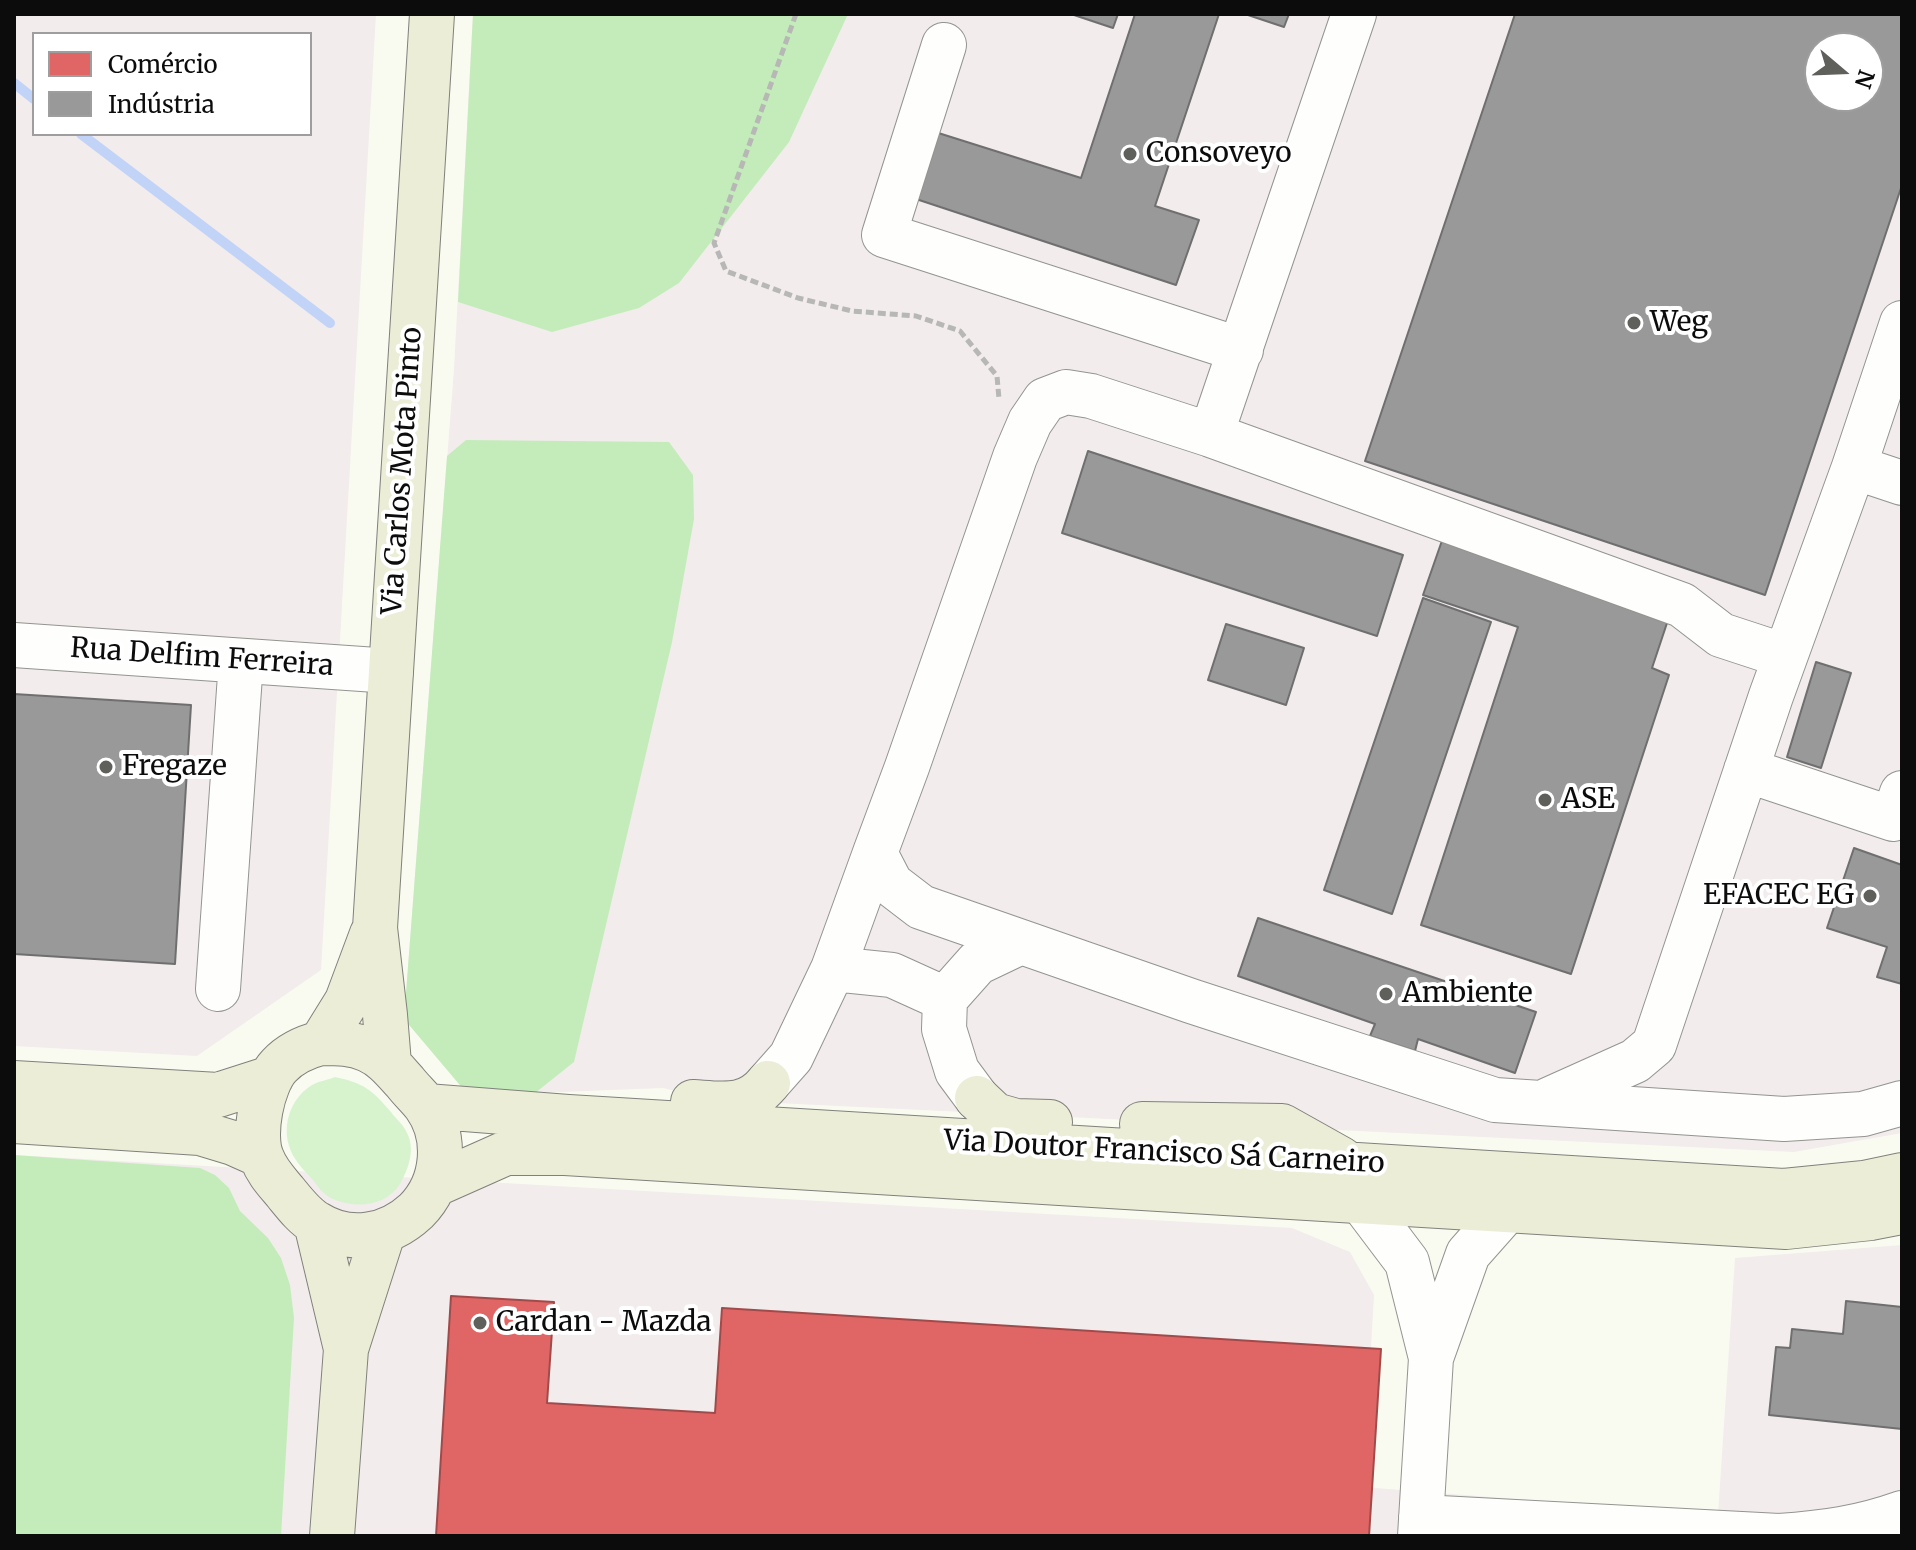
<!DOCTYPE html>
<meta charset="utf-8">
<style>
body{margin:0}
#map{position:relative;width:1916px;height:1550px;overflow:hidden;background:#f9fbf0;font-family:Merriweather,serif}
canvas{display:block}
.frame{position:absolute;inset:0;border:16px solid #0c0c0c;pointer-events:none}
.legend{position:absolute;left:32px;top:32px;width:280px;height:104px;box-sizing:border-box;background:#fff;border:2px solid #9e9e9e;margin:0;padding:10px 14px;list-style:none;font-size:24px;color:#0c0c0c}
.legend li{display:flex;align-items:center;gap:16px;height:40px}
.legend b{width:40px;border:2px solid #9e9e9e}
.north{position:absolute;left:1804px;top:32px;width:80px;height:80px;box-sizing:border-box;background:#fff;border:2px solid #9e9e9e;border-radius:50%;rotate:109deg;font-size:22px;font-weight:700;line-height:32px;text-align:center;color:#0c0c0c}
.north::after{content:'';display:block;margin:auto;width:28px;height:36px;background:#5f605c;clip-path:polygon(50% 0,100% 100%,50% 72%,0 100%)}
</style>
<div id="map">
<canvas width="1916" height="1550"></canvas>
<div class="frame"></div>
<ul class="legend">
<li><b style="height:22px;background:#e06666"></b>Comércio</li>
<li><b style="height:22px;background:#999"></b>Indústria</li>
</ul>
<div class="north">N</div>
</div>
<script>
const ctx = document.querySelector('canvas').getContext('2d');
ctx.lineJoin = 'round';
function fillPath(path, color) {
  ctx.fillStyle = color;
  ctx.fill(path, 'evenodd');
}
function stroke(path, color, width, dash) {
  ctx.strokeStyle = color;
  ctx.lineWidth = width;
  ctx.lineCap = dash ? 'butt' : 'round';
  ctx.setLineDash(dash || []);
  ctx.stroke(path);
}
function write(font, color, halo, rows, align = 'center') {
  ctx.font = font + ' Merriweather,serif';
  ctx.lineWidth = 8;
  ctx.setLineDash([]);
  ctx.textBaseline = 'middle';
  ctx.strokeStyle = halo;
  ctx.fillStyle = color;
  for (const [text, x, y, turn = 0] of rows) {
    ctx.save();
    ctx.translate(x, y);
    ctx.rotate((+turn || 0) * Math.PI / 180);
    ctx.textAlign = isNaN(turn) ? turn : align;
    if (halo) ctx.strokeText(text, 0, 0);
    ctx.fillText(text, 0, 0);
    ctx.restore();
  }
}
fillPath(new Path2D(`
 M14,14h362l-55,956 -124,86 -183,-10zM34,34h276v100h-276z
 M473,14h1429v1119l-108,19 -1080,-52 -51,-12 -128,5 -131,-74 50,-650zM1820,48h48v48h-48z
 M14,1155l1278,73 58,24 24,43 -11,192 355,28 17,-257 167,-13v291h-1888z`), '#f2ecec');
fillPath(new Path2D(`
 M335,1077c29,6 37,13 56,35 4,6 12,12 15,19 10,17 3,37 -6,53 -15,24 -48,25 -71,13 -7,-4 -12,-12 -17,-18 -5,-6 -12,-12 -16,-19 -17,-24 -10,-59 16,-75 7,-4 16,-5 23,-8z`), '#d7f3ce');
fillPath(new Path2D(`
 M473,14h375l-59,128 -110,141 -40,25 -87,24 -94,-30z
 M466,440l203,2 24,33 1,44 -22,123 -98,420 -39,31 -71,-3 -60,-71 43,-563z
 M14,1155l186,13 15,7 14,13 11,23 28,27 13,20 9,27 4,33 -13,218h-267z`), '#c4ecbb');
const shops = new Path2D(`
 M451,1296l103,6 -7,101 168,10 7,-105 659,41 -12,187h-933z`);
fillPath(shops, '#e06666');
stroke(shops, '#a04b4b', 2);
const industry = new Path2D(`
 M1071,14h47l-5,14z
 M1135,14h84l-64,192 44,14 -23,65 -266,-88 22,-66 149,47z
 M1245,14h44l-5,13z
 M1515,14h387v171l-137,410 -400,-134zM1820,48h48v48h-48z
 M1088,451l315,104 -26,81 -315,-103z
 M1445,532l226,79 -19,57 17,7 -98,299 -150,-49 97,-298 -95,-32z
 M1423,598l68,24 -99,292 -68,-24z
 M1226,624l78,24 -18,57 -78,-25z
 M1816,662l35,11 -30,95 -34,-11z
 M14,694l177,11 -16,259 -161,-10z
 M1854,848l48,17v119l-25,-7 10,-30 -60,-19z
 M1258,918l278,94 -21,61 -97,-34 -3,12 -45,-15 5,-12 -137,-48z
 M1846,1301l56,6v122l-133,-14 7,-68 14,1 2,-19 51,5z`);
fillPath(industry, '#999');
stroke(industry, '#6f6f6f', 2);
stroke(new Path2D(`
 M14,83l20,16
 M81,134l249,189`), '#c2d3f8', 10);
const minor = new Path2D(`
 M1354,14l-143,421 -120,-39 -25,-4 -21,8 -15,22 -15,35 -108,310 -32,86 16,31 30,23 270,94 304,99 289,19 79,-5 39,-11
 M944,45l-60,190 357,115
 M1211,435l471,170 39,30 64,21
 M1854,467l48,16
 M14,645l377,26
 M1746,770l147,49 9,-26
 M833,969l59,6 53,24
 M218,989l23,-328
 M768,1083l23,-26 42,-88 42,-116
 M977,1098l-20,-27 -13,-42 1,-30 32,-36 44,-21
 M1548,1100l87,-39 19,-16 117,-349 83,-229 48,-144
 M1361,1201l46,61 24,96
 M1421,1517l358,19c45,-3 81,-8 123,-23
 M1420,1536l11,-178 37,-104 39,-44`);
const major = new Path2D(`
 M321,1043c17,0 32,0 47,7 16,7 26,20 37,32 6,8 14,15 20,23 23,32 19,78 -9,106 -28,26 -67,33 -100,12 -12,-7 -21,-19 -30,-30 -9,-11 -19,-21 -24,-35 -10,-22 0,-74 17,-92 11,-12 26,-19 42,-23z
 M321,1043l26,-42 25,-67
 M389,1064l-4,-49 -10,-87 57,-914
 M14,1083l204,12 53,-17
 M977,1098l18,17 21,6 34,1
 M693,1102c31,2 54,7 75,-19
 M426,1106l142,11 1216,74 80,-8 38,-8
 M14,1121l186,12 33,10 27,12
 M1142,1124l140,2 59,33
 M434,1185l72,-32h59l1221,74 85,-9 31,-6
 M316,1223l30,126
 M332,1536l14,-187 37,-116`);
stroke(minor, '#93948f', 46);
stroke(major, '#80817c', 46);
stroke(new Path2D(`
 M796,14l-82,229 12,28 72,27 54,13 64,5 44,15 37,45 2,23`), '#b7b7b5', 5, [8, 4]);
stroke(minor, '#fefefd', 44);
stroke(major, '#ebedd7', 44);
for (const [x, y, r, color] of [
 [1130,154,8,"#5f605c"],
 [1634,323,8,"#5f605c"],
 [106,767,8,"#5f605c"],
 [1545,800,8,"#5f605c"],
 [1870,896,8,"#5f605c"],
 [1386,994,8,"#5f605c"],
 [480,1323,8,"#5f605c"]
]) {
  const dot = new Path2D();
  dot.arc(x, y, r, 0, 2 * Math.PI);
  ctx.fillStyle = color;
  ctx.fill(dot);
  stroke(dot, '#fff', 3);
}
write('28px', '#0c0c0c', '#fff', [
 ["Consoveyo",1146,154],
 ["Weg",1650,323],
 ["Fregaze",122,767],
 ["ASE",1561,800],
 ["EFACEC EG",1854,896,"right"],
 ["Ambiente",1402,994],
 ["Cardan - Mazda",496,1323]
], 'left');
write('28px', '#0c0c0c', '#fff', [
 ["Via Carlos Mota Pinto",403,471,-86],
 ["Rua Delfim Ferreira",202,658,4],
 ["Via Doutor Francisco Sá Carneiro",1164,1153,3]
]);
</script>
